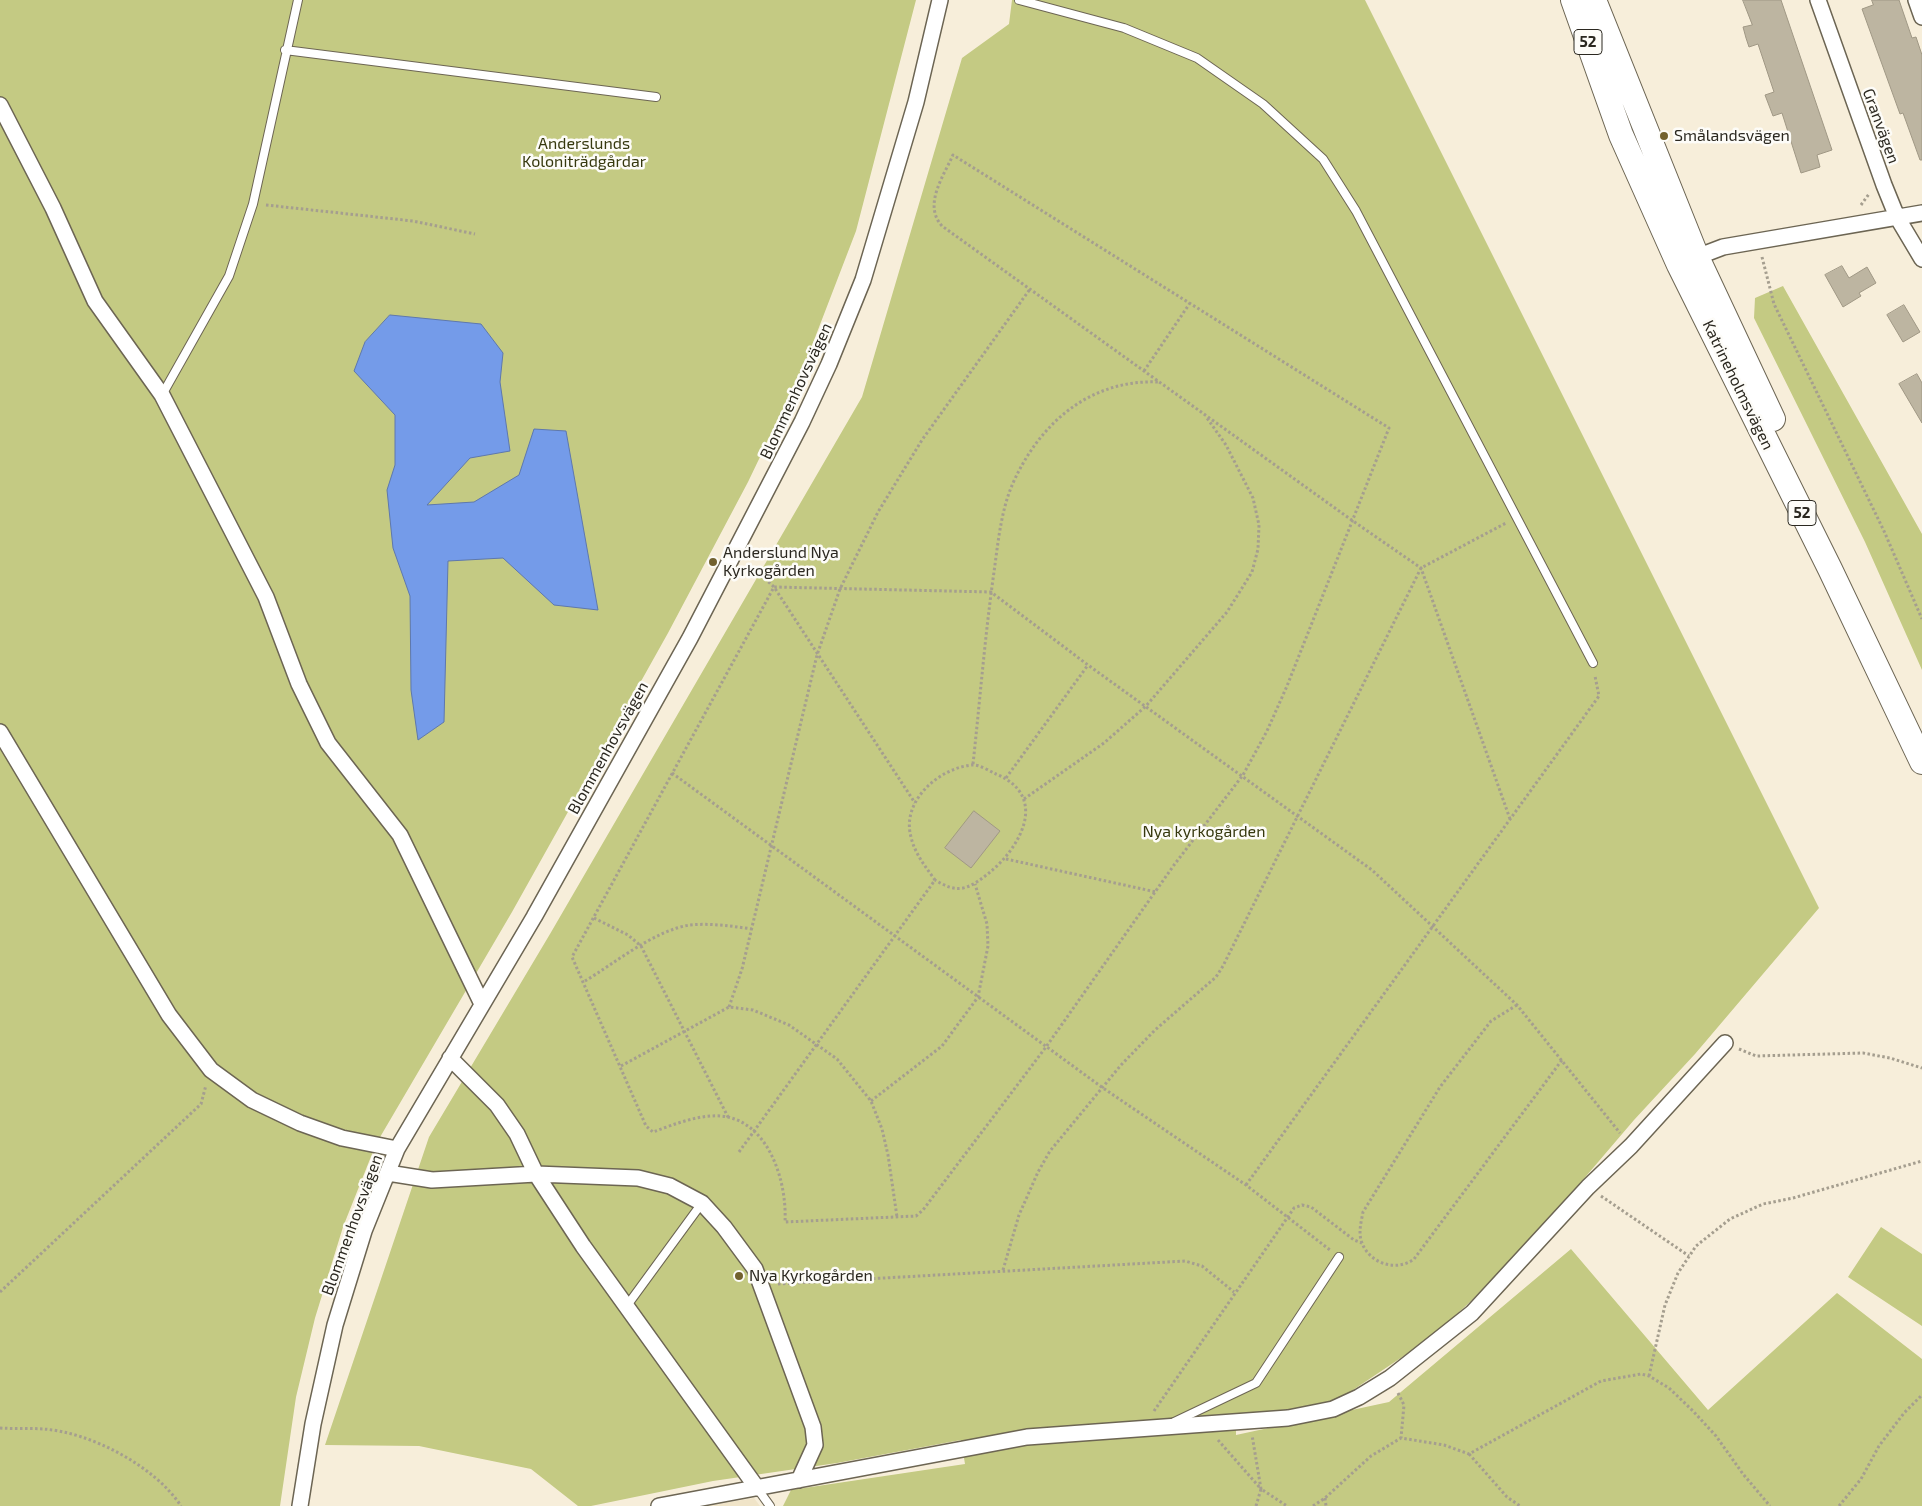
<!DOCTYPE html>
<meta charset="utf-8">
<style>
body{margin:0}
canvas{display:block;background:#f7eeda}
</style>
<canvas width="1922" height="1506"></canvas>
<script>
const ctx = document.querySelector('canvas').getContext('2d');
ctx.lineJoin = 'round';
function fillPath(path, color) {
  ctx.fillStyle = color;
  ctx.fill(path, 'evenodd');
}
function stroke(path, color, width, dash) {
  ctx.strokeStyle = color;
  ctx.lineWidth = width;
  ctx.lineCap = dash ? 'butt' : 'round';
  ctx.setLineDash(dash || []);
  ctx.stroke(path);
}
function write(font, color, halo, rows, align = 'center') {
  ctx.font = font + ' "Exo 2",sans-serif';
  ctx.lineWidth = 5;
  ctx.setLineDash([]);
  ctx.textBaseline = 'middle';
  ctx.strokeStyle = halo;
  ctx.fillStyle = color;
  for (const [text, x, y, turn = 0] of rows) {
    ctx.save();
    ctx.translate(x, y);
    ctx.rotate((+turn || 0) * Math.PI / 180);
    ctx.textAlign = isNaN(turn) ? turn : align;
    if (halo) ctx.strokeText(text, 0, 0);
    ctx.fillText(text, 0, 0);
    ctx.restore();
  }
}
fillPath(new Path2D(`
 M754,1498l6,8h-53z`), '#f0e4c8');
fillPath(new Path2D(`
 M0,0h916l-60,231 -50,130 -58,121 -80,151 -156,279 -136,232 -33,83 -28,91 -19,79 -16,109h-280z
 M1012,0h353l454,908 -124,146 -61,66 -82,96 -81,85 -39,36 -82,55 -30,14 -33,6 -51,4v19l153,-33 182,-153 137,161 129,-117 85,66v147h-1139l8,-16 174,-26 -4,-24 -124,23 -124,18 -122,25h-13l-47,-37 -112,-23 -94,-1 104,-308 121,-203 312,-537 100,-339 47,-34z
 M1783,286l139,248v136l-57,-128 -111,-224 1,-20z
 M1881,1227l41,27v72l-74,-49z`), '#c4ca83');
const water = new Path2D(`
 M390,315l91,9 22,29 -3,29 10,69 -40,7 -43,47 47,-3 45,-27 15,-46 32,2 32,179 -44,-5 -51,-47 -55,3 -4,161 -26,18 -7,-50 -1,-94 -17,-48 -6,-58 8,-25v-50l-41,-44 11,-29z`);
fillPath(water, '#749be9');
stroke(water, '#5e78ad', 1);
const building = new Path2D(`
 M1743,0h38l51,150 -15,5 3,12 -19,6 -19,-60 -9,3 -8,-21 9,-3 -16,-48 -9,3 -3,-9 -3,-11 9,-2z
 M1872,0h27l13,38 4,-1 6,18v105h-2l-17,-47 -3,1 -38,-105 11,-4z
 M1842,266l7,12 18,-11 9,16 -17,10 2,3 -18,11 -18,-32z
 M1904,305l16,27 -17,10 -16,-27z
 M1917,374l5,9v40l-23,-39z
 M974,811l26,20 -29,37 -26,-20z`);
fillPath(building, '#bdb5a1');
stroke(building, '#a09885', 1);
const lane = new Path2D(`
 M1019,0l105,28 73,30 66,46 60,55 33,52 237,452
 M285,50l371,47
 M162,395l67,-119 24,-72 45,-204
 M626,1307l76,-104
 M1174,1422l82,-39 83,-126
 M757,1488l13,18`);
const street = new Path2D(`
 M1818,0l66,185 13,32 25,42
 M1916,0l6,17
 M0,105l53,103 42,93 67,94 104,202 33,87 29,59 72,92 82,169
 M1689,260l34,-13 199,-34
 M0,732l169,283 42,55 41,30 48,23 42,15 55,11
 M450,1058l47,47 20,29 19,40 47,72 174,242
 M388,1173l44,7 104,-6 102,4 32,8 32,17 22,24 31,42 58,158 2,18 -16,35
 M300,1506l13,-82 22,-99 29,-94 33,-82 137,-232 156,-279 112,-216 27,-58 34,-84 53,-178 24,-102
 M659,1506l368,-69 261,-19 45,-9 26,-12 31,-19 82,-65 116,-126 43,-41 94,-103`);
const primary = new Path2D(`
 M1573,0l48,135 58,130 151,304 92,193
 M1594,0l103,257 76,162`);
stroke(lane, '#6c6553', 10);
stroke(street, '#6c6553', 18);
stroke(primary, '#6c6553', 26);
stroke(new Path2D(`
 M266,205l147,16 62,13
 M1861,205l8,-11
 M1762,257l12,47 110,227 38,88
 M1144,371l46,-68
 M761,575l13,12 141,216
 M973,764c7,-64 12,-129 21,-192 4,-29 7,-62 19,-89 27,-60 77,-104 146,-101
 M672,773l431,315 143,97 84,65
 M1006,778l82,-113
 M1024,799l80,-56 42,-37 81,-94 25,-40 6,-23 1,-24 -6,-27 -27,-53 -19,-27
 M1510,819l-89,-251 -68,-47 -411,-295c-19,-21 1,-49 11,-71l436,273 -102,258 -20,45 -24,44 -69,90 -128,182 -123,163 -7,6 -131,6c2,-38 -14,-95 -57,-105 -24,-5 -53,7 -75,15l-7,-6 -74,-169 202,-370 217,5 97,73 284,205 145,135 103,128
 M1006,859l150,33
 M594,918l34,17 13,11 87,171
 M585,981c30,-18 70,-51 105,-56 20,-2 41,1 62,4
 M1517,1005l-26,16 -51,66 -77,125c-2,11 -5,21 -1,31 8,21 35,29 52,16l148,-199
 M729,1007l13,-38 75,-314 23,-66 38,-77 44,-72 108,-151
 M1739,1049l17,7 107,-3 27,5 32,10
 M621,1066l108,-59 24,3 36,15 48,34 34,42 11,28 6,26 9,62
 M871,1101l71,-55 36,-49 10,-51 -1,-22 -12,-40
 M739,1152l196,-272c-10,-14 -20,-26 -24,-43 -10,-36 28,-69 61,-72 7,-1 17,6 24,9 53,22 25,73 -7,99 -8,6 -16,13 -26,15 -11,2 -19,-3 -28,-8
 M1246,1185l353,-489 -4,-20
 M1601,1196l88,60
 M1003,1270l16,-55 19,-43 12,-21 71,-86 34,-35 61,-53 7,-11 198,-398 85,-45
 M778,1284l407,-23 17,5 32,26
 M0,1292l201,-188 5,-19
 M1649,1376l16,-71 13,-32 18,-27 34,-27 33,-15 30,-6 129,-37
 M1398,1393l6,12 -3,33
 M1154,1411l140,-203 8,-3 9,2 43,33 8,3
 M0,1428c14,1 29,0 43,1 47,3 112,37 138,77
 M1218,1440l43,49 -9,-54
 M1469,1454l38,43 13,9
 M1325,1498l1,8
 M1256,1506l5,-17 26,17
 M1313,1506l12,-8 46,-42 30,-18 43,7 25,9 132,-73 40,-7 8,2 20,12 24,23 23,25 27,38 27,32
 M1839,1506l22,-27 18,-33 25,-33 18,-18`), '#a59e8f', 3, [2.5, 2.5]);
stroke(lane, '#fff', 8);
stroke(street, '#fff', 15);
stroke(primary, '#fff', 24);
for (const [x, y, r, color] of [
 [1664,136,5,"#72612f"],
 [713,562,5,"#72612f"],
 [739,1276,5,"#72612f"]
]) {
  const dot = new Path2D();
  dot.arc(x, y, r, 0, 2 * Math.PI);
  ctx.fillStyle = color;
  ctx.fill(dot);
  stroke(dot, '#fdfcf8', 2);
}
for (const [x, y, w] of [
 [1588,42,28],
 [1802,513,28]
]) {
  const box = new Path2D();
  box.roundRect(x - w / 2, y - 12.5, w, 25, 4);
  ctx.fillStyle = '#fdfcf8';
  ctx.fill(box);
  stroke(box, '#2b2820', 1);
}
write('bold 15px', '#2b2820', null, [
 ["52",1588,42],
 ["52",1802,513]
]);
write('16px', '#2b2820', '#fdfcf8', [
 ["Granvägen",1881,126,70],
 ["Katrineholmsvägen",1738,385,64],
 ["Blommenhovsvägen",796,391,-65],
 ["Blommenhovsvägen",608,748,-61],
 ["Blommenhovsvägen",352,1225,-70]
]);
write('16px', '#2b2820', '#fdfcf8', [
 ["Smålandsvägen",1674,136],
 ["Anderslund Nya",723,553],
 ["Kyrkogården",723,571],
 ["Nya Kyrkogården",749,1276]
], 'left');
write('16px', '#36380e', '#fdfcf8', [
 ["Anderslunds",584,144],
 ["Koloniträdgårdar",584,162],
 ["Nya kyrkogården",1204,832]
]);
</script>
